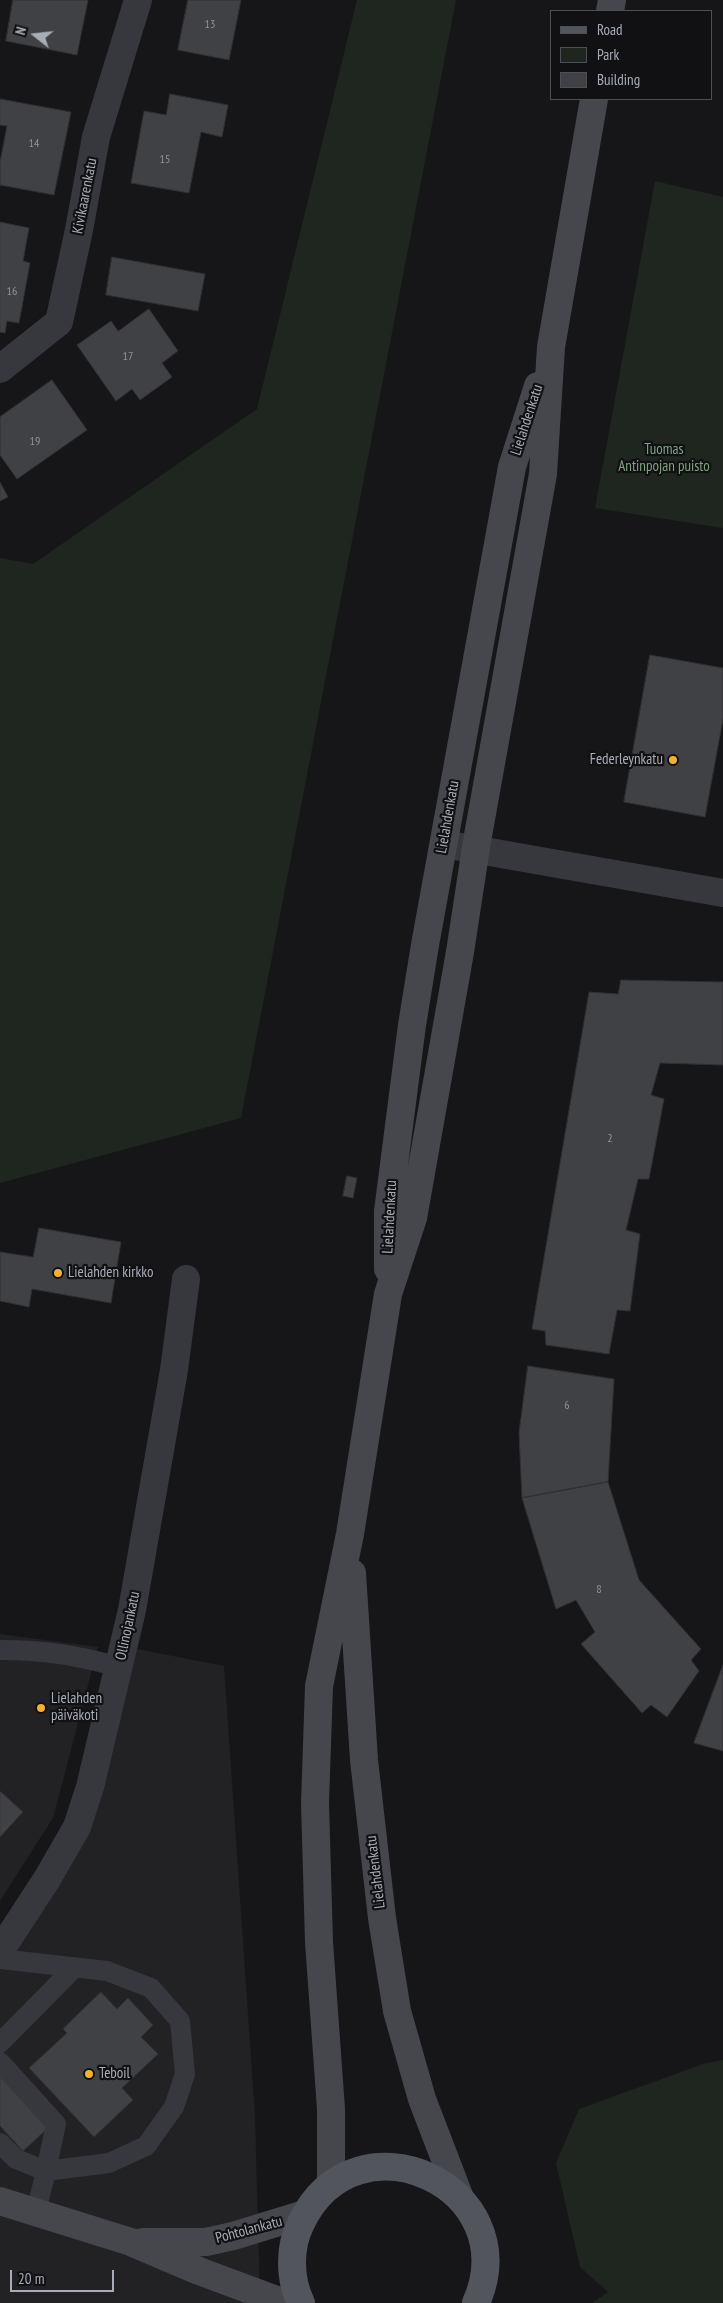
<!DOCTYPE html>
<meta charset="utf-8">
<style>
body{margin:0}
#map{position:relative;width:723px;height:2303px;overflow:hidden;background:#161618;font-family:"PT Sans Narrow",sans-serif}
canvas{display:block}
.legend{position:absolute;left:550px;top:10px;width:162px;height:90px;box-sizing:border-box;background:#111113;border:1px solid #4d4f55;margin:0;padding:6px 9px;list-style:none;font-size:15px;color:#a8adb8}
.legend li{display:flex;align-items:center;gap:10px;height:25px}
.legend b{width:25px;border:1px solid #4d4f55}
.north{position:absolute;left:10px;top:10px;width:50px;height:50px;-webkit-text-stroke:4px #111113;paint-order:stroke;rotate:286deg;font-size:14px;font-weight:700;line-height:20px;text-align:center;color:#a8adb8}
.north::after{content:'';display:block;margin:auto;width:18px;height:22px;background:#a8adb8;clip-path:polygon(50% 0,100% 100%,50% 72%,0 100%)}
.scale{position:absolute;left:10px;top:2270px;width:104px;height:22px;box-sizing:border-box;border:2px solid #a8adb8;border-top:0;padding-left:6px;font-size:15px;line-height:18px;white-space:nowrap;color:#a8adb8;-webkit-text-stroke:4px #111113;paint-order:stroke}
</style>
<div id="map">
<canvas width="723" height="2303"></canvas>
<ul class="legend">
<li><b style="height:6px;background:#53555c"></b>Road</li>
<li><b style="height:14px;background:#1e261f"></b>Park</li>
<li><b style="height:14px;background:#404145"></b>Building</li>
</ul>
<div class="north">N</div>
<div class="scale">20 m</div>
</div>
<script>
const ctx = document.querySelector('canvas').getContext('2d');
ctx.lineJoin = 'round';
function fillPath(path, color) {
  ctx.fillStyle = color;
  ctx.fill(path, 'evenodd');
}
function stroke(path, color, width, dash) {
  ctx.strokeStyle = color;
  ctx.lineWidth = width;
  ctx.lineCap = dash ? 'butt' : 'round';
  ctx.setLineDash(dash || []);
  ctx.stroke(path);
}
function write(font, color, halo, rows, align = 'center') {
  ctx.font = font + ' "PT Sans Narrow",sans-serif';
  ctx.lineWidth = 4.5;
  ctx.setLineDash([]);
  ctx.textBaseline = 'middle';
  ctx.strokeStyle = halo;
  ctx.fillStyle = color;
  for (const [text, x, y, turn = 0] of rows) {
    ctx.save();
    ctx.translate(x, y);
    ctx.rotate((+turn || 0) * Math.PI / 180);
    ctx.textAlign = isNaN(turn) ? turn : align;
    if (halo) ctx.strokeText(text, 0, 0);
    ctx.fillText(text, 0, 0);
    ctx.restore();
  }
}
fillPath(new Path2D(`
 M0,1634l98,13 -45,171 -53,83z
 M132,1648l92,18 31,450 5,187h-260v-339l49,-77z`), '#222225');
fillPath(new Path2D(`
 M357,0h99l-215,1118 -241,65v-625l33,6 224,-155z
 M655,181l68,16v331l-128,-20z
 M723,2060v243h-131l16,-11 -28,-25 -24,-104 23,-54 124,-45z`), '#1e261f');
const building = new Path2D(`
 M13,0h75l-11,55 -71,-14z
 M188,0h53l-12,60 -51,-10z
 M170,94l58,11 -6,32 -21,-5 -12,61 -58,-10 13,-72 22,4z
 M0,99l71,13 -17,83 -54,-10v-23l7,-36 -7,-1z
 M0,222l29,6 -6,33 7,2 -11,60 -12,-2 -2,12 -5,-1z
 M112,257l93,17 -7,37 -92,-16z
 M149,309l29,42 -16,12 10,14 -32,23 -8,-11 -16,12 -39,-56 34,-24 7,10z
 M52,380l35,50 -70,49 -17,-24v-38z
 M0,482l8,15 -8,4z
 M650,655l73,13v51l-18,98 -81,-15z
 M621,980l102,2v83l-63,-2 -9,32 13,4 -15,80h-11l-12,51 14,4 -10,77 -13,-1 -8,44 -63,-9 -1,-14 -13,-2 57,-337 29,2z
 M347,1176l10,2 -4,20 -10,-2z
 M39,1228l82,14 -10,61 -79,-14 -3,18 -29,-6v-49l33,5z
 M528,1366l86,13 -6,103 -86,16 -3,-65z
 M608,1482l31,98 62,69 -10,11 8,11 -32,46 -16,-12 -9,8 -61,-69 14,-12 -19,-32 -20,9 -34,-111z
 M723,1665v86l-29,-8z
 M0,1791l23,21 -23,25z
 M101,1992l16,17 11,-11 25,27 -12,12 17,17 -36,34 11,12 -39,37 -65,-69 38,-35 -4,-4z
 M0,2076l48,52 -25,23 -23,-25z`);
fillPath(building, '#404145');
stroke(building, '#303034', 1);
stroke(new Path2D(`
 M0,1650c44,0 76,5 119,17
 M0,1959l107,12 44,17 29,33 5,53 -11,33 -28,39 -37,17 -63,8 -10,41
 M0,2043l74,-75
 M0,2062l56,62 -10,47 -30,-12 -16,-16`), '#37383d', 20);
stroke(new Path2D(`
 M0,369l59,-47 20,-92 17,-93 42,-137
 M0,1951l47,-72 30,-52 13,-40 42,-177 42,-240 12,-91`), '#37383d', 28);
stroke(new Path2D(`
 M444,844l279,49`), '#37383d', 28);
stroke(new Path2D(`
 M610,11l2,-11
 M388,1269v-58l24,-186 13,-80 87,-478 26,-81
 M352,1573l12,187 18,158 15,93 25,88 38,99
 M331,2185v-76l-12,-167 -4,-139 4,-117 31,-152 38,-240 25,-76 47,-266 17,-111 66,-367 8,-127 43,-248
 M0,2201l131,41 68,29 86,32
 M143,2242h63l27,-6 72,-22`), '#45474d', 28);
stroke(new Path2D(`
 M301,2303c-12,-25 -12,-56 0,-80 55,-115 226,-36 175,80`), '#53555c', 28);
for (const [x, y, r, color] of [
 [673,760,5,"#f2b134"],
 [58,1273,5,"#f2b134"],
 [41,1708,5,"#f2b134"],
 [89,2074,5,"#f2b134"]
]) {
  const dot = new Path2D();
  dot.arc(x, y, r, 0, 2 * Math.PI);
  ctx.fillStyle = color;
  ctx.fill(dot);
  stroke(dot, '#111113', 2);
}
write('12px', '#8e929b', null, [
 ["13",210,25],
 ["14",34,144],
 ["15",165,160],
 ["16",12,292],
 ["17",128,357],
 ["19",35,442],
 ["2",610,1139],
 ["6",567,1406],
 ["8",599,1590]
]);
write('15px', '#a8adb8', '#111113', [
 ["Kivikaarenkatu",85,196,-79],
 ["Lielahdenkatu",527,420,-72],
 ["Lielahdenkatu",448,817,-80],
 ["Lielahdenkatu",390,1217,-87],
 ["Ollinojankatu",128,1626,-78],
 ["Lielahdenkatu",376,1872,-97],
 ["Pohtolankatu",249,2230,-15]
]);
write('15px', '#7fa381', '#111113', [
 ["Tuomas",664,450],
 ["Antinpojan puisto",664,467]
]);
write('15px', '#a8adb8', '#111113', [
 ["Federleynkatu",663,760,"right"],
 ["Lielahden kirkko",68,1273],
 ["Lielahden",51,1699],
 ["päiväkoti",51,1716],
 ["Teboil",99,2074]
], 'left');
</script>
